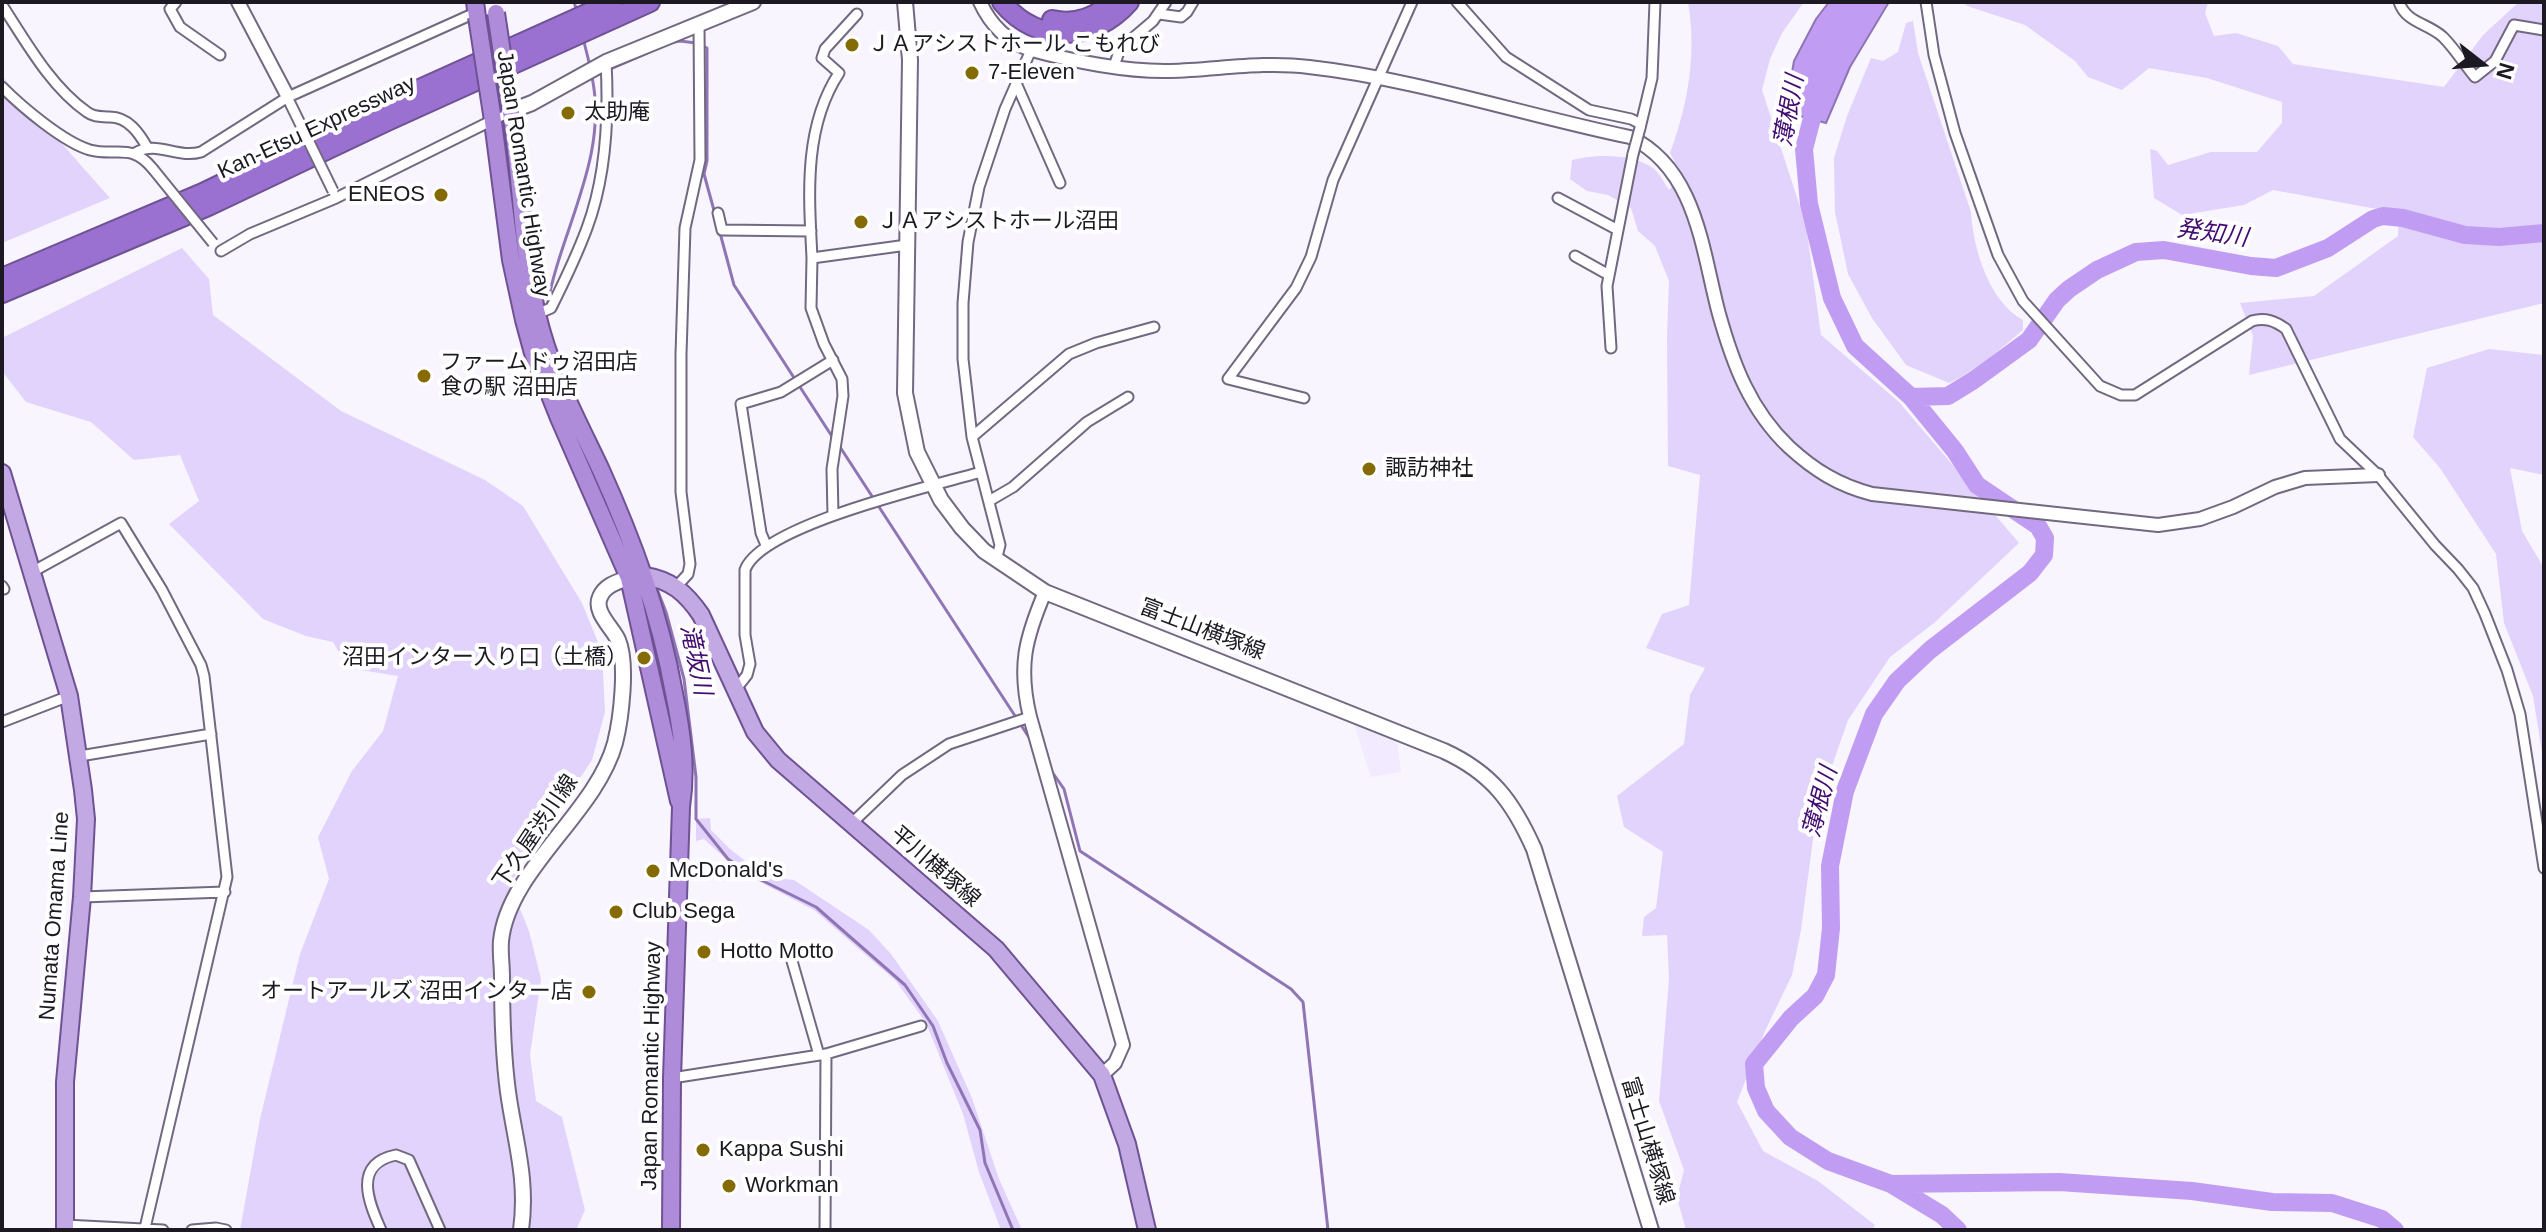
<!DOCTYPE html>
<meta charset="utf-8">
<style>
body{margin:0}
#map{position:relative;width:2546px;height:1232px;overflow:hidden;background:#f8f5ff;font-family:Arial,sans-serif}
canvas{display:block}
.frame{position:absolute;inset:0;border:4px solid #1c1922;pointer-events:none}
.north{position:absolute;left:2442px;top:24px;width:80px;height:80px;-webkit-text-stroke:6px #fff;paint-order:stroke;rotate:107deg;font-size:22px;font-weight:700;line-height:32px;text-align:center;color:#1c1922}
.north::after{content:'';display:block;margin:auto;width:28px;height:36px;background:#1c1922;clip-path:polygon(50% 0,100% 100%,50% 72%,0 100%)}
</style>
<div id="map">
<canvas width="2546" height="1232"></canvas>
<div class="frame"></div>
<div class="north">N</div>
</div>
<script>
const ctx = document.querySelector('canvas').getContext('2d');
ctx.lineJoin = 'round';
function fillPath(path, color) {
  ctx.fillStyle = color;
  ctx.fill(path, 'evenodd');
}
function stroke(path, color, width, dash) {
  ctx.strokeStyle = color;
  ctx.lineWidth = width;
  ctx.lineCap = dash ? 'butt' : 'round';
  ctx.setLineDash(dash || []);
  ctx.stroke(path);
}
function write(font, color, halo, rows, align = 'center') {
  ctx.font = font + ' Arial,"Noto Sans JP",sans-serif';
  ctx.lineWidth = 8;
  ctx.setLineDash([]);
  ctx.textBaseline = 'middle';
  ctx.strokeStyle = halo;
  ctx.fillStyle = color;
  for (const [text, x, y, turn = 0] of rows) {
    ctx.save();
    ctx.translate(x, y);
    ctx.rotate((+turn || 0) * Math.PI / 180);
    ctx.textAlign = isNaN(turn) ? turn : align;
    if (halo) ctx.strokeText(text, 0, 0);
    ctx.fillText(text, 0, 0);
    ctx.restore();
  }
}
fillPath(new Path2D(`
 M1353,722l44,19 4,31 -30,5z`), '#f2ebff');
fillPath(new Path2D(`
 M1688,2h116l-22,31 -12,26 -8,31 44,135 15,110 78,67 120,141 -85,80 -44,34 -42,63 -31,89 -16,121 -9,45 -27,56 -28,71 26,49 55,30 57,44 -3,5h-186l-9,-32 7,-28 -25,-69 10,-122 -2,-44 -25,1 2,-19 12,-9 7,-56 -39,-25 -7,-31 67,-52 6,-49 15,-27 -59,-20 16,-34 27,-9 11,-130 -32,-9 -1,-128 2,-57 -14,-35 -17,-15 -7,-23 -23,-13 -21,-4 -17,-12 2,-19c23,-6 62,-7 82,9 6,5 11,15 15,21l14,-13 -13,-24c18,-49 27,-99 18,-151z
 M1963,2h245l-3,11 9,23 22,-3 42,13 15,18 151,23 39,-52 36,-33h25v301l-295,72 4,-39 -13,-33 74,-7 84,-60 1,-23 -126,-23 -29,15 -62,10 -28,-17 -4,-49 7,2 11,14 43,-13h46l25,-29v-21l-75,-24 -58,-10 -27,22 -34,-13 -13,-16 -50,-36 -58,-19z
 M1913,21l5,32 53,159c2,36 18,90 52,108v10c-24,20 -46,40 -74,53l-43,-18 -34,-47 -24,-44 -13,-62 -1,-54 13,-42 24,-58 12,3 15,-9 8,-29z
 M2,76l108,122 -108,45z
 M182,248l27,31 4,36 128,96 144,69 38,26 59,97 20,49 3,60 -13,48 -82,124 19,47 12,48 -11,76 6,46 26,16 23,93 -9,20h-336l20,-111 40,-165 29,-75 -11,-42 34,-66 31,-40 15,-55 -50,-8 -15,-26 -27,-6 -43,-17 -94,-95 30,-23 -19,-46 -46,5 -43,-38 -65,-20 -24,-31v-33z
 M2489,349l55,6v120l-34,-7 12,63 22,37v197l-11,-69 -29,-73 -8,-69 -56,-86 -27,-31 14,-69z
 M710,818l1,12 19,19 28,22 19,7 17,2 75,50 22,24 47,67 34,77 27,81 23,51h-21l-22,-58 -16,-58 -37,-91 -30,-42 -82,-71 -75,-39 -35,-32 -8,2v-22z`), '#e2d3fc');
const water = new Path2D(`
 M1829,2h60l-39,65 -24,56 -41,-11 9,-51 22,-42z`);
fillPath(water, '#c09df2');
stroke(water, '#8f75b4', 2);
stroke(new Path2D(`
 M574,2l3,9
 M583,38l7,28
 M668,43l12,-2 16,2
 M703,46l4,2v113l-3,13 11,40
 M610,69l37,-16
 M720,233l14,52 99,153
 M547,307c13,-77 62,-149 45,-230
 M840,447l192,295
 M655,584l11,28 18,67 12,98v42l32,40 23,16 65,32 89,78 28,41 14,37 33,67 5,33 28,67
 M1050,769l14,20 16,62 211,138 12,13 25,228`), '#8f75b4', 3);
stroke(new Path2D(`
 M1817,99l-13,50 5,55 23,94 23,48 56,51 44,54 22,34 61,41 7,12 -1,17 -14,18 -100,77 -33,31 -23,33 -29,77 -15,75 1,62 -5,47 -11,21 -24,22 -37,46 2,24 10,23 24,26 38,24 63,23 168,-2 133,9 80,11 60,1 50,16 13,11
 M1911,397l37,-1 26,-16 55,-40 28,-40 12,-11 28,-19 39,-18 28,-2 87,16 25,2 52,-20 45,-29 10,-3 20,2 62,17 34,2 45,-4
 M1891,1184l51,31 16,15`), '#c09df2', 18);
const minor = new Path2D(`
 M176,2l-6,7 10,18 40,28
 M1457,2l49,55 83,53 42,9 10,5
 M1926,2l8,53 21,78 43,122 25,46 77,85 21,9h14l117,-74c13,-4 23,0 34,8l54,110 38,36 57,70 23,24 15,19 12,26 22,56 13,44 24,154
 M2399,2c7,21 29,21 44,35 12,12 21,27 32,40l20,-16 19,-36 30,5
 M2,5c24,37 49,82 85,107 8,6 15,4 23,5 18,0 29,16 37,30
 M1159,14l22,3 6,-5 6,-10
 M1114,66l6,-17 33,-28 13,-19
 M1016,83l44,100
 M2,87c19,19 61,55 88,63 27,7 41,-8 63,19
 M1640,128l12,-50 3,-76
 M135,153c22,-13 42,6 66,-1l87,-55 189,-85
 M1558,198l60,32
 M718,213l4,17 89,1
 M221,251l29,-17 86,-36 175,-87
 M1575,256l34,19
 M812,258c-3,-62 -9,-130 27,-185l-17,-15 3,-9 32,-35
 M537,314l14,-6c13,-26 26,-53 36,-80 19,-51 22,-112 19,-166
 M1611,348l-4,-62 26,-132
 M1304,398l-76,-19 68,-91 15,-31 22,-77 79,-178
 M972,437l97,-83 27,-11 58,-16
 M989,501l24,-14 74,-65 41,-25
 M833,515l-1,-46 11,-73 -1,-17 -18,-35 -13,-36 1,-50 95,-13
 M766,545l-5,-12 -20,-129 40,-12 52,-32
 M996,561l4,-16 -28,-108 -9,-78v-56l5,-61 11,-55 26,-78 26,-59
 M32,572l89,-49 41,67 39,75 3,11 23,201 -82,351
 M2,586l2,3
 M676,587l12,-13 2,-10 -9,-72v-138l4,-126 15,-68 -1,-137
 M736,689l11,-14 3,-11 -5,-29v-65c16,-45 188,-84 236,-98
 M2,722l67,-26
 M80,756l131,-22
 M852,823l50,-48 47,-31 81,-27
 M82,897l143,-5
 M790,954l29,101
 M672,1078l154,-24 95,-28
 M65,1225l98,5
 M192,1230l24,-2 10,2
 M381,1230c-12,-27 -29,-66 15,-75l13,5 31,70
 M825,1230l1,-176`);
const tertiary = new Path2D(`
 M238,2l50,95
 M980,2c10,22 28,41 52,48 40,11 95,22 138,21 46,-1 92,-10 139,-4 107,12 215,48 321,70 67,32 72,114 89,177 14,50 31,96 70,133 25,23 49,38 83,47l286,31 42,-6 33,-12 42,-20 30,-9 73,-3
 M1045,592c-20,47 -27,75 -15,125l93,328 -8,18 -13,12`);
const secondary = new Path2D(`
 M905,2l5,58 -5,333 12,59 24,48 21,28 22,23 61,41 399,159c48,22 69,51 90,98l117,381
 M511,111l21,-8 74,-41 147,-60
 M521,1230c7,-51 -6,-88 -13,-138 -5,-38 -6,-76 -6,-115 0,-12 -2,-24 -1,-36 7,-71 95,-128 114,-198 6,-24 13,-80 3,-103 -5,-12 -25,-28 -18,-43 5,-12 17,-15 29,-19`);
const primary = new Path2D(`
 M2,473l67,223 14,94 3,29 -4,78 -17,185v148
 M645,576c26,4 41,17 56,39l54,117 23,28 218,189 106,126 25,69 20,86`);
const trunk = new Path2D(`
 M475,2l2,15
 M510,106c14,80 10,162 36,240 14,42 35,82 54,122 33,73 60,146 74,225 8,39 13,74 7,114l-9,271 -1,152
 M492,114l19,146 13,60 9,33 26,65 70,160 50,223`);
const motorway = new Path2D(`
 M1002,2c35,43 92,40 127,0
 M1052,20c22,5 43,-2 60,-18
 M2,278l201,-85 179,-87 231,-104
 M2,293l206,-87 179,-85 263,-119`);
stroke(minor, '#726980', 13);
stroke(tertiary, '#726980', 16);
stroke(secondary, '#726980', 18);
stroke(primary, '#6e5294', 20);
stroke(trunk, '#6e5294', 20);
stroke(motorway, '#6e5294', 22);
stroke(minor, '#fff', 9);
stroke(tertiary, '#fff', 12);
stroke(secondary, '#fff', 14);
stroke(primary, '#c2a9e3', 16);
stroke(trunk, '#ae8cda', 16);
stroke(motorway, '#9a70d1', 18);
const minorBridge = new Path2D(`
 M290,103l43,88
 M1633,154l7,-26
 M153,169l60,74`);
const trunkBridge = new Path2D(`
 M496,13l14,93
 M477,17l15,97`);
stroke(minorBridge, '#726980', 13, []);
stroke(trunkBridge, '#6e5294', 20, []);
stroke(minorBridge, '#fff', 9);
stroke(trunkBridge, '#ae8cda', 16);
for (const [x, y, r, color] of [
 [852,45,8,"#846b06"],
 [972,73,8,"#846b06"],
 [568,113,8,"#846b06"],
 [441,195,8,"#846b06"],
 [861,222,8,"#846b06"],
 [424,376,8,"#846b06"],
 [1369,469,8,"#846b06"],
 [644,658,8,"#846b06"],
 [653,871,8,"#846b06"],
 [616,912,8,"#846b06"],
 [704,952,8,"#846b06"],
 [589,992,8,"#846b06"],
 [703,1150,8,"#846b06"],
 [729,1186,8,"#846b06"]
]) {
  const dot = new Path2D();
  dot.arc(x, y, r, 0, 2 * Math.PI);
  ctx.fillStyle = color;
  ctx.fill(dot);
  stroke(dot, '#fff', 3);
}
write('22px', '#1c1922', '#fff', [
 ["ＪＡアシストホール こもれび",868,45],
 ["7-Eleven",988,73],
 ["太助庵",584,113],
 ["ENEOS",425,195,"right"],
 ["ＪＡアシストホール沼田",877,222],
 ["ファームドゥ沼田店",440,363],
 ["食の駅 沼田店",440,388],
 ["諏訪神社",1385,469],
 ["沼田インター入り口（土橋）",628,658,"right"],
 ["McDonald's",669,871],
 ["Club Sega",632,912],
 ["Hotto Motto",720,952],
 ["オートアールズ 沼田インター店",573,992,"right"],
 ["Kappa Sushi",719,1150],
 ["Workman",745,1186]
], 'left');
write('22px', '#1c1922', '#fff', [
 ["Kan-Etsu Expressway",317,128,-25],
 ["Japan Romantic Highway",523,174,81],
 ["富士山横塚線",1202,630,21],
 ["下久屋渋川線",536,832,-56],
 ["平川横塚線",935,867,41],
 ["Numata Omama Line",55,916,-86],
 ["Japan Romantic Highway",652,1066,-89],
 ["富士山横塚線",1647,1141,73]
]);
write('italic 24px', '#420b70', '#fff', [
 ["薄根川",1790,111,-80],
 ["発知川",2212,234,8],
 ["滝坂川",695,660,78],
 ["薄根川",1821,802,-75]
]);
</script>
